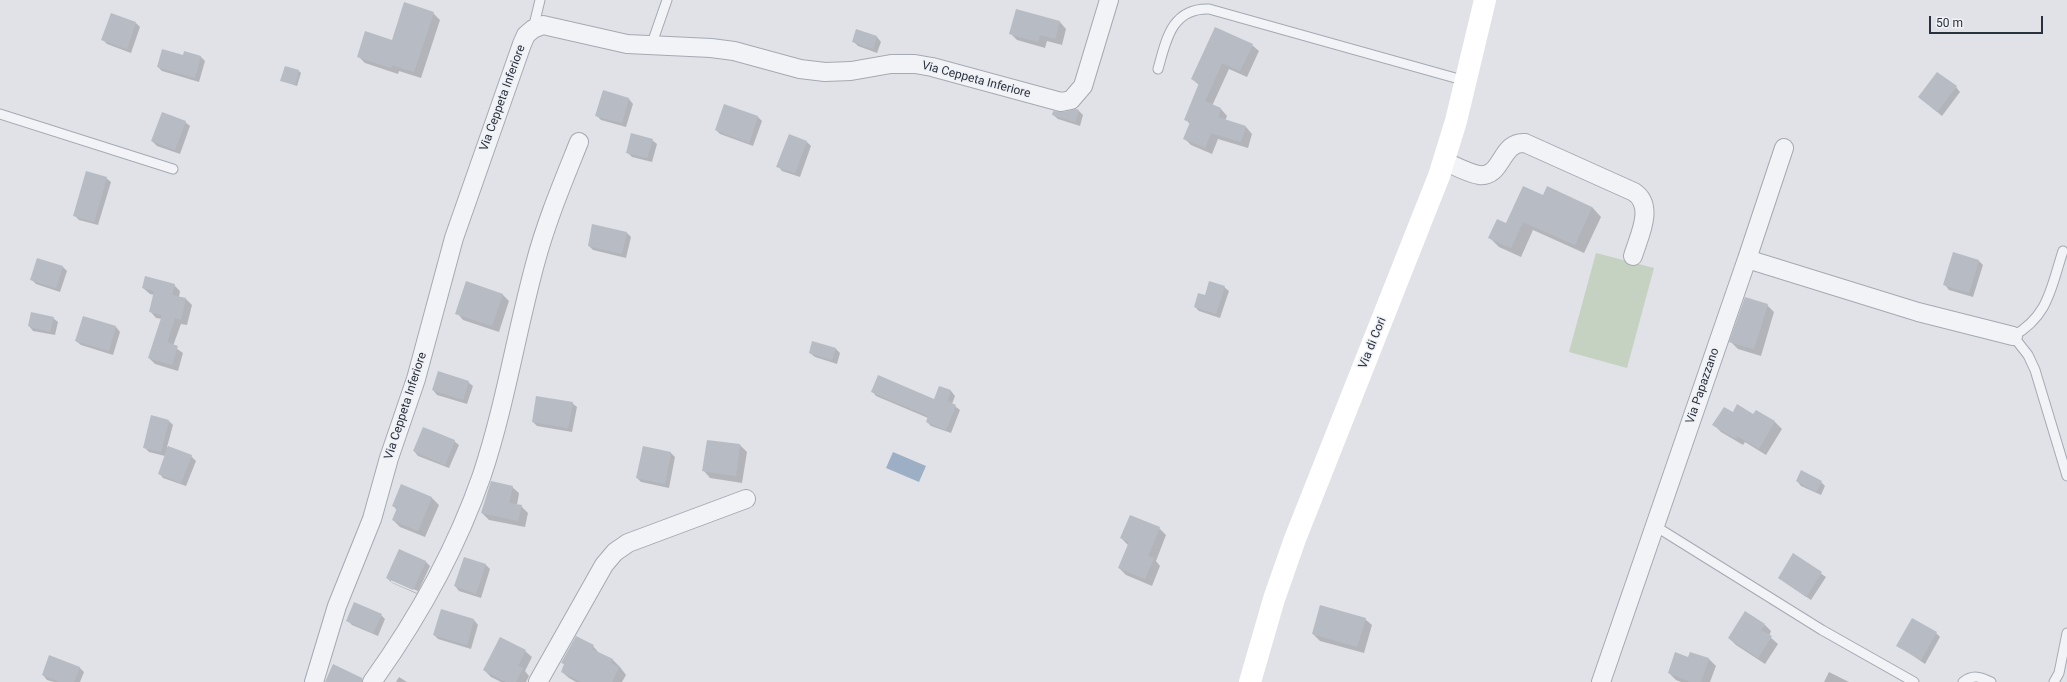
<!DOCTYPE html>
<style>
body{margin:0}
#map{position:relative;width:2067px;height:682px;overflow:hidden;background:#e0e2e8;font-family:Roboto,sans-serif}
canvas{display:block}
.scale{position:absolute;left:1929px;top:16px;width:114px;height:18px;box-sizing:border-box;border:2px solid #29303e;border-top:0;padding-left:5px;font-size:12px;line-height:14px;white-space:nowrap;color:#29303e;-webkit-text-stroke:3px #eff1f5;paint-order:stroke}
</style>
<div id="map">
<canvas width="2067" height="682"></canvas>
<div class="scale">50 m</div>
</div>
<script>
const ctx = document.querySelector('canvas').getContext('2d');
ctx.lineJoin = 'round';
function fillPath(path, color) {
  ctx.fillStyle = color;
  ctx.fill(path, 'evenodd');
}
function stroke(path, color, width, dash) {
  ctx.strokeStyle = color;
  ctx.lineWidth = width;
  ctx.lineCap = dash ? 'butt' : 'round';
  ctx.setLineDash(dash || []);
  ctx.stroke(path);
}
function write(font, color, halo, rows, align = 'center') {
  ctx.font = font + ' Roboto,sans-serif';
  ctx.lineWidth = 3;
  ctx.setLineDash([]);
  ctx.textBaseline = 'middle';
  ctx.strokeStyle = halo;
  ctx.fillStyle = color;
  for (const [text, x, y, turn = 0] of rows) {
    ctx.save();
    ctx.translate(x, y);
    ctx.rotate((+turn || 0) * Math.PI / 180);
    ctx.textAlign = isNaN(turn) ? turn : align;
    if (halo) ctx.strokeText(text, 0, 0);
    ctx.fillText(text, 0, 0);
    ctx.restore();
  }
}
fillPath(new Path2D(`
 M1596,253l58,15 -27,100 -58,-16z`), '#c5d1c1');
fillPath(new Path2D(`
 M893,452l33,14 -7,16 -33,-14z`), '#9dafc5');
fillPath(new Path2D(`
 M433,13l7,7 -19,58 -22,-7 -1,3 -33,-11 -7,-7 34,-15z
 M1060,22l6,7 -4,16 -15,-4 -2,7 -28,-8 -7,-7z
 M136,23l4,4 -9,26 -24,-9 -4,-4z
 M857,30l20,7 4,5 -4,11 -19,-7 -5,-5z
 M1252,45l7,6 -12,26 -18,-8 -17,37 9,3 6,7 -2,5 21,6 6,7 -4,14 -30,-9 -6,15 -21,-9 -7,-7 6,-14 -5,-5 14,-34 -7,-6z
 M201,57l4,4 -6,21 -37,-11 -4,-4z
 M299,71l2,2 -4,13 -15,-5z
 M1956,87l4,5 -18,24 -23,-19z
 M603,92l26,7 4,5 -7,23 -25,-7 -5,-5z
 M1079,111l4,4 -3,11 -22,-7 -5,-4z
 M758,117l4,4 -9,25 -33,-12 -4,-4z
 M185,122l5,4 -10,28 -23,-8 -5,-5z
 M652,140l5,4 -5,18 -20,-5 -5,-5z
 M807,142l4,4 -11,31 -18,-6 -4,-5z
 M106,178l5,4 -13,43 -19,-5 -5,-5z
 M1544,196l48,11 9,10 -17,36 -51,-23 -12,27 -22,-10 -9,-9z
 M627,233l4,4 -5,21 -33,-8 -4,-4z
 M1978,260l5,5 -10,32 -24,-7 -4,-5z
 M63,267l4,4 -7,21 -24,-8 -5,-5z
 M174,285l6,6 -1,6 7,2 6,6 -5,20 -6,-1 -8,22 10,7 -5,18 -23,-7 -6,-6 13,-39 -6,-1 -6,-7 4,-16 -4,-1 -7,-6z
 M1224,287l5,4 -9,27 -21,-7 -4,-4 10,-11z
 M502,294l7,7 -10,31 -36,-12 -6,-7z
 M1767,305l7,7 -13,44 -23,-7 -7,-7z
 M83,317l33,10 4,5 -7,23 -32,-10 -5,-4z
 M53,318l5,4 -3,13 -22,-4 -4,-5z
 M835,348l5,5 -3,11 -22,-7 -5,-4z
 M468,382l5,4 -6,18 -30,-9 -4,-5z
 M939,387l12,4 4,5 -3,8 8,6 -9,23 -20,-7 -4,-4 1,-4 -52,-22 -4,-5 63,9z
 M572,403l5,4 -5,25 -35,-6 -4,-4z
 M1756,411l19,11 7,7 -16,26 -21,-13 -2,3 -22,-13 -7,-7 19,-12 21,3z
 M169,421l4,4 -6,22 24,9 5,5 -10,25 -23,-8 -4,-5 6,-17 -16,-4 -5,-5z
 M454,441l5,4 -10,23 -31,-12 -4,-5z
 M740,445l7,7 -5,31 -32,-5 -6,-7z
 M643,447l28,6 4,4 -6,31 -28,-6 -4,-4z
 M1797,481l24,1 4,4 -4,9 -20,-9z
 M402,486l30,12 7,7 -14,32 -25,-10 -7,-7 4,-10 -4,-4z
 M512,487l7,6 -2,12 4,1 7,7 -3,14 -36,-7 -7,-7z
 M1159,528l7,7 -10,26 4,5 -8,20 -26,-11 -7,-7 9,-23 -7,-7z
 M1794,555l32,22 -15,23 -32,-22z
 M464,558l22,7 4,4 -9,29 -22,-7 -4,-5z
 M425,561l5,5 -13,28 -25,-11 -5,-5zM391,580l27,11 -1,2 -26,-11z
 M381,615l4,4 -7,17 -26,-11 -5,-5z
 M1365,619l7,6 -8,28 -44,-12 -7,-7z
 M474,620l4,5 -7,24 -33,-10 -4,-4z
 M1765,625l6,6 -2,5 9,8 -13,20 -29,-19 -7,-7z
 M1936,633l4,4 -15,27 -28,-19z
 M593,646l6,7 14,7 7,7 6,8 -4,7h-46l-7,-4 -7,-6 3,-7 -3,-3z
 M525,651l7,6 -7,14 4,5 -3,6h-25l-10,-5 -7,-7z
 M1691,653l18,6 7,7 -6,16h-29l-5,-2 -7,-7 20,-15z
 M79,667l5,5 -4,10h-26l-7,-2 -4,-5z
 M1829,672l20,10h-25z
 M399,677l8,5h-11z`), '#0003');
fillPath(new Path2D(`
 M404,2l30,10 -20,60 -22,-7 -1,3 -34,-11 8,-26 27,9z
 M1016,9l44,12 -5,18 -15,-4 -2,7 -29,-8z
 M111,13l25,9 -9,27 -26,-9z
 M1215,27l38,17 -13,27 -18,-8 -17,38 16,7 -3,9 28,9 -5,16 -30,-9 -6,15 -22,-9 7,-17 -6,-2 15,-37 -8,-4z
 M856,29l21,7 -4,13 -21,-7z
 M162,49l21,6 1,-4 17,5 -6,22 -38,-11z
 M285,66l14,4 -4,15 -15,-4z
 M1937,72l20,14 -20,26 -19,-15z
 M603,90l26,8 -7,25 -27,-7z
 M724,104l34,12 -9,27 -34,-13z
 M1076,109l3,1 -4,12 -23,-7 1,-4 10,1z
 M162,112l24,9 -11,29 -24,-9z
 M631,133l22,6 -6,19 -21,-5z
 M789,134l18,7 -12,32 -19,-6z
 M86,171l21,6 -13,45 -21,-6z
 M1523,186l20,9 4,-9 45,21 -17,38 -52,-23 -12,26 -23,-10 9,-19 9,4z
 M592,224l35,8 -5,22 -34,-8z
 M1953,252l26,8 -10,33 -26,-8z
 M37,258l26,8 -7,22 -26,-8z
 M145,276l30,8 -3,11 14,3 -5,22 -6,-2 -8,24 11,4 -6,19 -24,-7 14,-43 -13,-3 5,-21 -12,-3z
 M466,281l37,13 -11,32 -37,-12z
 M1209,281l16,5 -9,28 -22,-7 4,-14 7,2z
 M1745,297l23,7 -14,45 -25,-7z
 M31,312l23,5 -4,15 -22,-6z
 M83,316l33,10 -7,25 -34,-10z
 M812,341l24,7 -4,12 -23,-7z
 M438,371l31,10 -6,19 -31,-10z
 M878,375l56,24 5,-13 12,4 -4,11 9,4 -10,25 -20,-8 2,-6 -57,-24z
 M536,396l37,6 -5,26 -36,-6z
 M1737,404l16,10 3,-4 19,11 -16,28 -22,-13 -1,3 -24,-14 12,-18 9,5z
 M151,415l18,5 -8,32 -18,-4z
 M423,427l32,13 -10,25 -32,-14z
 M707,440l33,4 -4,32 -34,-5z
 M168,446l24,9 -11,28 -23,-9z
 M643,446l28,6 -6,32 -29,-6z
 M1801,470l21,11 -6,11 -20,-11z
 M491,481l22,5 -4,17 13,2 -4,16 -37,-8z
 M401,484l31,13 -14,34 -26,-11 5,-12 -5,-2z
 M1130,515l30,12 -12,29 6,2 -9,21 -27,-11 11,-26 -9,-4z
 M399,549l27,12 -13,29 -27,-12z
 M1793,553l29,19 -16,25 -28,-19z
 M464,557l22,7 -10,30 -22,-8z
 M354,602l28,12 -9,19 -27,-12z
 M1320,605l46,13 -9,29 -45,-13z
 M441,609l33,10 -7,26 -34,-10z
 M1745,611l20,13 -4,6 11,6 -14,22 -30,-20z
 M1912,618l25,14 -16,28 -25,-14z
 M576,636l18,9 -2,4 21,10 -2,4 8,4 -7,15h-30l-21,-10 3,-8 -3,-1z
 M500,637l26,13 -8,16 5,2 -7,14h-10l-23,-12z
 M1675,652l13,5 2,-5 19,6 -8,24h-10l-23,-9z
 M49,655l31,12 -6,15h-14l-18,-7z
 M333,664l29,14v4h-37z`), '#b7bcc4');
const service = new Path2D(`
 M533,29l7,-29
 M651,46l16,-46
 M1158,69c8,-28 13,-61 51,-60l257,72
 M0,114l173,55
 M2063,251c-12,36 -14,65 -50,85l15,19 7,15 32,106
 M1655,526l167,104 92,52
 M1963,682c10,-8 18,-5 28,0
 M2054,682l5,-9 8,-40`);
const minor = new Path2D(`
 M1444,161c11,5 24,12 35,14 24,3 21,-34 46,-32l109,49c21,14 5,44 -1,64
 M1747,259l37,-111
 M314,682l23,-76 35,-87 17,-61 27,-79 38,-141 68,-194 4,-9 7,-6 10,-4 84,19 84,4 23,3 66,18 25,3 26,-1 40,-7h24l17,3 129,35 10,-2 12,-14 26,-86
 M372,682c46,-64 84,-132 110,-207 23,-69 34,-141 53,-211 11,-42 28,-82 44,-122
 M538,682l66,-117 11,-13 13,-9 118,-44
 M1601,682l146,-423 171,53 95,24`);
stroke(service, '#a5a9b2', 11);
stroke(minor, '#a5a9b2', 20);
stroke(service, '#f2f3f6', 9);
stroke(minor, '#f2f3f6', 18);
stroke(new Path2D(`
 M1250,682l24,-83 21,-60 144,-363 17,-55 29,-121`), '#fff', 22);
write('12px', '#29303e', '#eff1f5', [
 ["Via Ceppeta Inferiore",976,80,15],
 ["Via Ceppeta Inferiore",503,98,-70],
 ["Via di Cori",1373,343,-68],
 ["Via Papazzano",1703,386,-71],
 ["Via Ceppeta Inferiore",406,406,-72]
]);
</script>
